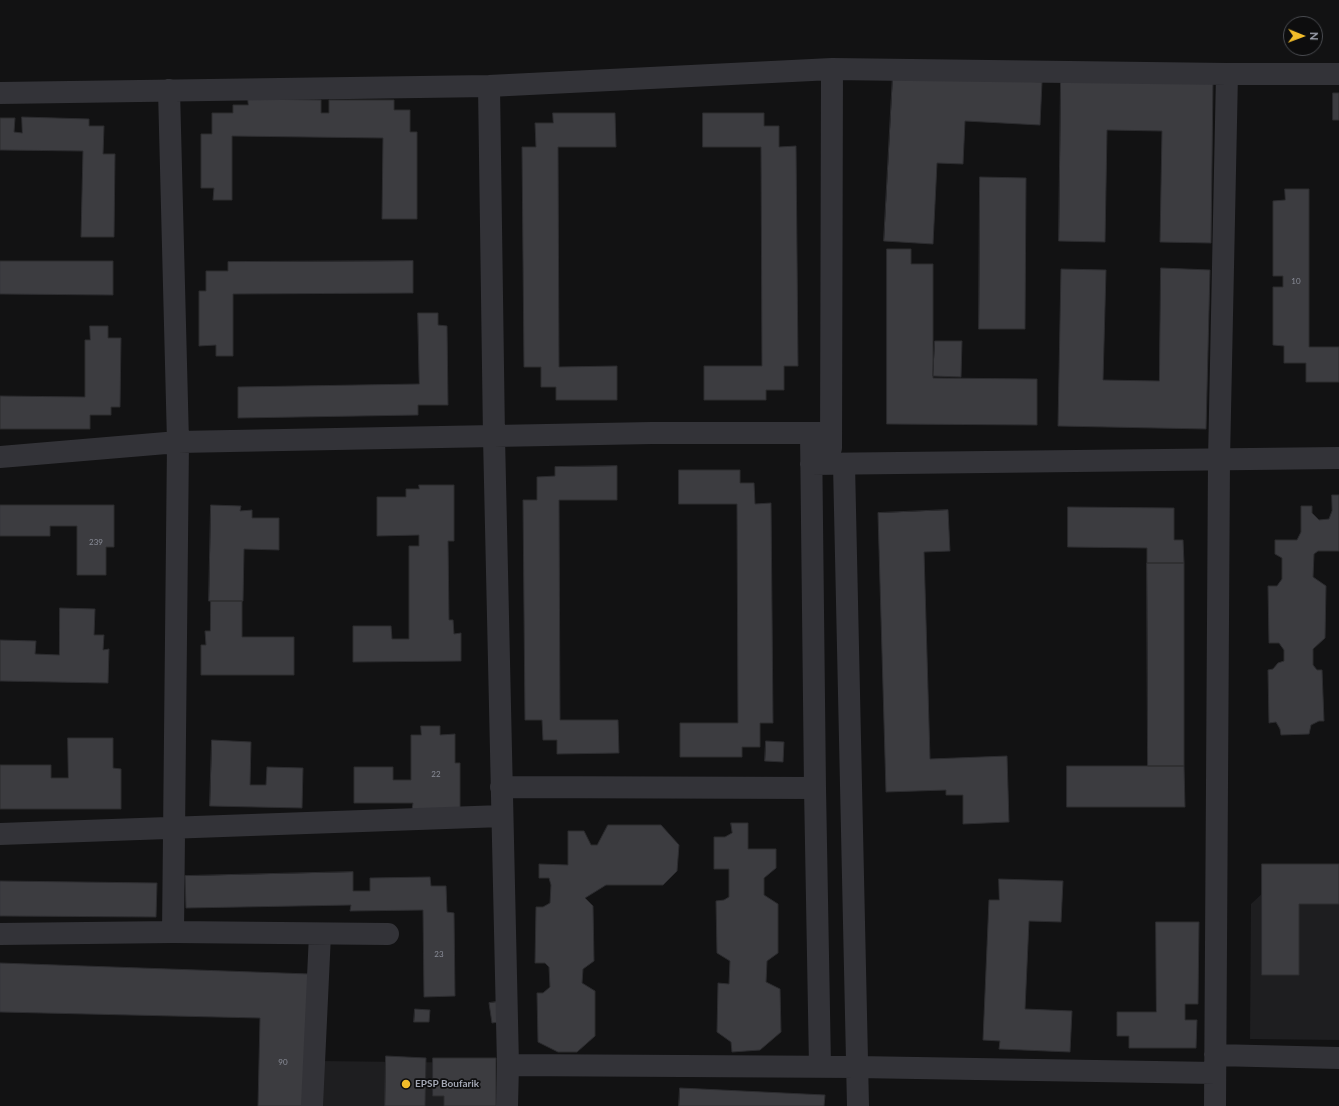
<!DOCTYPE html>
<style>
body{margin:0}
#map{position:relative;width:1339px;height:1106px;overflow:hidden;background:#121213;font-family:Lato,sans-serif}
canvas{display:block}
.north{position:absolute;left:1283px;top:16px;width:40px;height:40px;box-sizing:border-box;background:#0d0d0e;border:1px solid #494b50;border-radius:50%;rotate:91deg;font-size:11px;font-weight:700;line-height:16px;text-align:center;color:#a3a7b4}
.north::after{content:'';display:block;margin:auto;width:14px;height:18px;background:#f3bd2a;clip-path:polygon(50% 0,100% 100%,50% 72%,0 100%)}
</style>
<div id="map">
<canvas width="1339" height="1106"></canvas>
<div class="north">N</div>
</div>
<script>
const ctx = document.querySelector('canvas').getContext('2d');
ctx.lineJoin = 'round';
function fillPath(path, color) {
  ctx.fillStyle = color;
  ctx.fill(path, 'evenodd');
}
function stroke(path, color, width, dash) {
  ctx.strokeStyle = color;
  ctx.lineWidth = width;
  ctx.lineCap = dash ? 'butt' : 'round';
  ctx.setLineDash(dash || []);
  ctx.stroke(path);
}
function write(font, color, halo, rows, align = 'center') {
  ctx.font = font + ' Lato,sans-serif';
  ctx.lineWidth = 3.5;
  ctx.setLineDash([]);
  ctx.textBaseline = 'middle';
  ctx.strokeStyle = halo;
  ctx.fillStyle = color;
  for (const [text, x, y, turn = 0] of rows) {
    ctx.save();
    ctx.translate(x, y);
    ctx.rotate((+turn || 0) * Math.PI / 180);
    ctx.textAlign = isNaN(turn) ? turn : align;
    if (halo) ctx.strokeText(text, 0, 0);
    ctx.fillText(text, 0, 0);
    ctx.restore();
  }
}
fillPath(new Path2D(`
 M1339,876v164l-89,-1 1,-135 29,-27z
 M319,1061l173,2v43h-173z`), '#1e1e20');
const building = new Path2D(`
 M893,74l149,8 -2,43 -75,-4 -2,43 -26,-1 -4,81 -49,-3z
 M1061,77l152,2 -2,164 -51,-1 2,-111 -55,-1 -2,112 -46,-1z
 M1333,93h6v27h-6z
 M248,99l73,1v13h8v-13h65v10h16v22h7v87h-35l1,-81 -151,-2v64h-19l1,-12h-13v-54h11v-21h21v-8h15z
 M553,113h62l1,34h-58l1,220 58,-1v34h-61v-13h-15v-20h-17l-2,-220h14l-1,-24h18z
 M703,113h61v13h15v21l17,-1 2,220h-14v24h-18v10h-62v-34h58l-1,-219h-58z
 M22,117l67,2v7h15l-1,28h12l-1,83h-33l2,-86 -83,-1v-32h15l-1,14 8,1z
 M980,177l46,1 -1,151h-46z
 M1285,189h24v158h30v35h-33v-19h-22v-17l-11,-1v-58h10v-11h-10v-75l12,-1z
 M887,249h24v15h22v114l104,1v46l-150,-1z
 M0,261h113v34l-113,-1z
 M413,261v32l-180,1v62h-17v-11l-17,1v-55h7v-20h22v-9z
 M1161,268l49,2 -4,159 -148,-3 3,-157 45,1 -3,110 56,1z
 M418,313h20v12l9,1 1,79h-30v10l-180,3v-31l181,-3z
 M90,326h18v12h13l-1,69h-9v8h-21v14h-90v-33l85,1v-57h5z
 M935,341h27l-1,36 -28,-1z
 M617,466v34h-58l1,220h58l1,33 -62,1v-14h-14l-1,-20h-17l-2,-220h14v-23l18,-1v-9z
 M679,470h61v13h14l1,21 16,-1 2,220h-13v24h-18v10h-62v-34h58l-1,-219h-58z
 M419,485h35v56h-6l1,79h4l1,14 7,-1v28l-108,1v-36h38l1,13h17v-93h10v-11l-42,1v-39h29v-8h13z
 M1332,495h7v56h-21l-4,3 -1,23 13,9 -1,52 -12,11v16l4,5h5l2,51h-5l-8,4 -2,9 -28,1 -1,-6 -4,-7 -7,1 -1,-53 5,-1 5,-6 6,-2v-11l-5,-7h-10l-1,-57h9l5,-7v-21l-7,-4v-14h22l4,-8v-26h11v7l7,7 10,-1 3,-8z
 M0,505h114v42h-8v28h-29v-49h-27v10h-50z
 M211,505l30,1 -1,5 12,-1v8h27v32l-35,-1 -1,52h-34z
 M1068,507l106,1v32h9l1,23h-37v-15l-79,-1z
 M948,510l2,41 -26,1 6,207 77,-3 2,66 -46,2v-29h-17v-5l-60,2 -8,-279z
 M1147,563h37v203h-36z
 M211,601h31v36h52v38h-93v-30h5l-1,-14h5z
 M60,608l35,1 -1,26h10l-1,15 6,-1 -1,34 -108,-2v-41l36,1 -1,13 24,1z
 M421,726h19v9l15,-1v29h5v47h-48l1,-7h-59v-36h39v13h18v-45h10z
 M68,738h45v30l8,1v40h-121v-44h51v13h17z
 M212,740l39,2 -1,43h16l1,-18 36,1 -1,40 -92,-2z
 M766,741l18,1 -1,20 -18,-1z
 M1067,766h117l1,41h-118z
 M731,823h17v26h28v19l-12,10v17l14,9v49l-11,8 -1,21 14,7 1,43 -21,18 -28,2 -1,-10 -14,-10 1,-49 11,1 1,-23 -13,-8 -1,-52 8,-1 5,-3v-28h-15v-32h11l7,-4z
 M608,825h53l18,20 -2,26 -14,14h-57l-21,13 8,8 1,55 -11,8 -1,14 13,8v45l-18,16h-19l-20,-10 -1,-49h6l7,-6 -1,-20 -4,-4h-10l1,-56h7l7,-4 1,-18 -2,-7h-10v-14l29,1v-34h16l7,14h6z
 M1262,864h77v40h-40v71h-37z
 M353,872v19h17v-13l60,-1 1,9h15l1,26 7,1 1,83 -31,1 -1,-87 -73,1 1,-6 -165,3 -1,-32z
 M999,879l64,2 -2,41 -32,-1 -4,88 47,2 -2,41 -71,-3 1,-8 -17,-1 6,-140h10z
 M0,881l157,2 -1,34 -156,-1z
 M1156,922h43l-1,82h-13v16h12l-1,28h-67v-12h-12v-24h39z
 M0,963l310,11 -4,132h-48l2,-88 -260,-6z
 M503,1001l2,20 -13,2 -3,-20z
 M415,1009l15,1 -1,12h-15z
 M386,1056l40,2 -1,48h-40z
 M433,1058h63v48h-52v-10h-11z
 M680,1088l145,7 -1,11h-145z`);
fillPath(building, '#3c3c40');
stroke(building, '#2c2c2f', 1);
stroke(new Path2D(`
 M1227,74h112
 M489,86l5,351 14,628 -1,41
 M169,90l9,352 -5,490
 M0,93l489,-7 343,-17 395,5 -8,386 -4,646
 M811,433l4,355 5,279
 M831,448l1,-379
 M0,457l178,-15 474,-9h179
 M811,464l528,-6
 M844,464l14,642
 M501,787l314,1
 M0,834l502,-18
 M0,934l173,-2 215,2
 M1215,1055l124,3
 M508,1065l349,2 358,6
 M312,1106l8,-172`), '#333338', 22);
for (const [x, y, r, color] of [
 [406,1084,5,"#f3bd2a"]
]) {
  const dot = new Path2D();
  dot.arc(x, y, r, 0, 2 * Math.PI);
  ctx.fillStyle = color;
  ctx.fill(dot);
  stroke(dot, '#0d0d0e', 1.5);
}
write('8px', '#898c97', null, [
 ["10",1296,281],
 ["239",96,542],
 ["22",436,774],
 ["23",439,954],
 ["90",283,1062]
]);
write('bold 10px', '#a3a7b4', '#0d0d0e', [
 ["EPSP Boufarik",415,1084]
], 'left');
</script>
